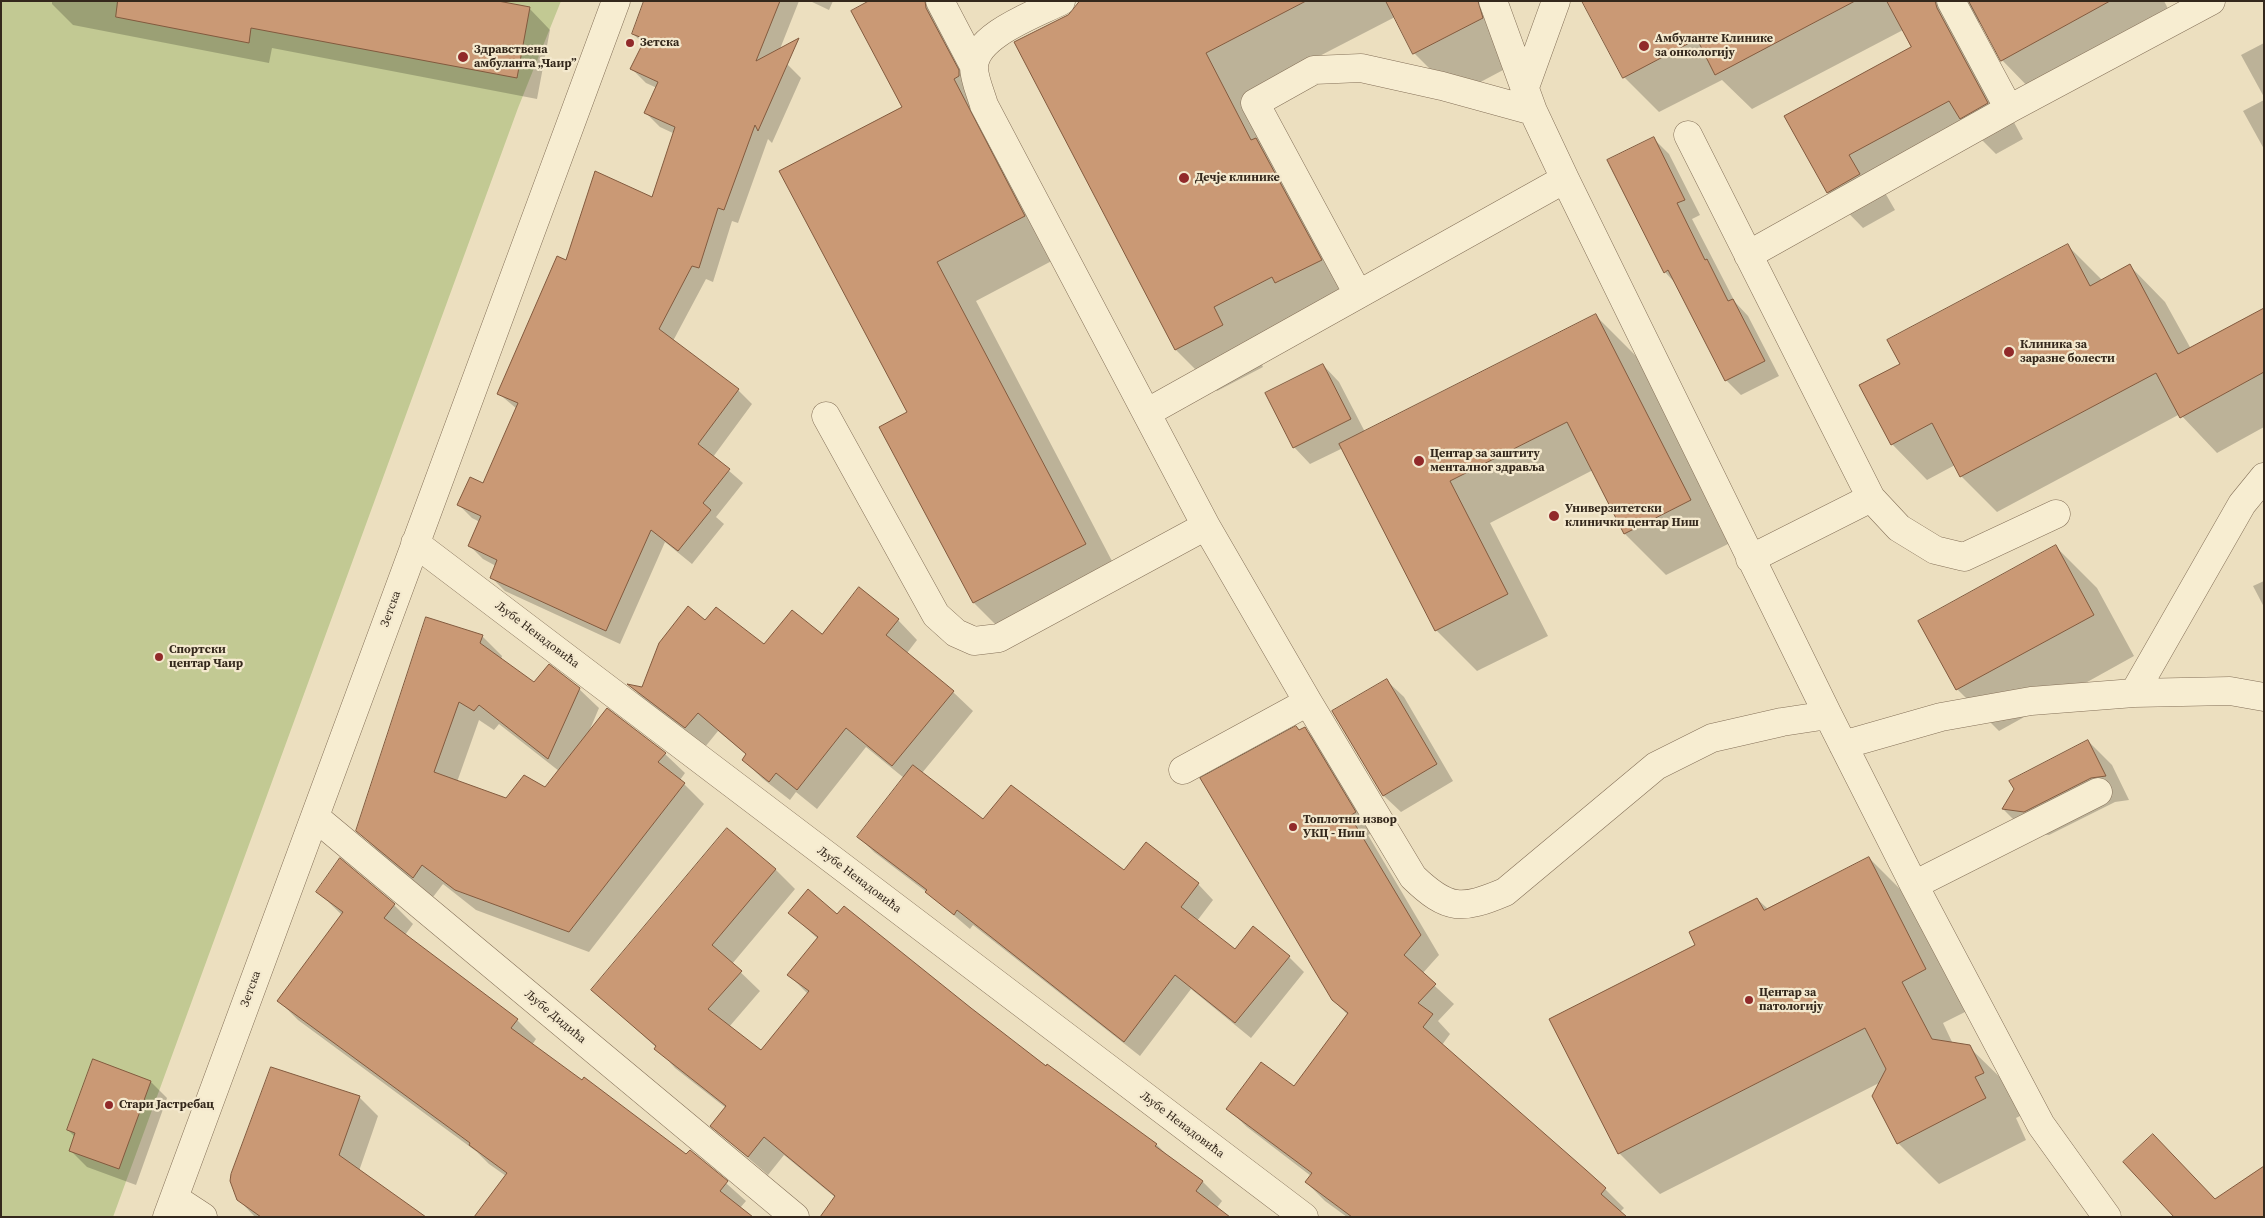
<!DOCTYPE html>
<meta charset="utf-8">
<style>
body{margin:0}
#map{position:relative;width:2265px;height:1218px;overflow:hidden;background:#ecdfbf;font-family:"Source Serif 4",serif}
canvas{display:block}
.frame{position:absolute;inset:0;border:2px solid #34281c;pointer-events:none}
</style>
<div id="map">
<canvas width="2265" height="1218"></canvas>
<div class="frame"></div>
</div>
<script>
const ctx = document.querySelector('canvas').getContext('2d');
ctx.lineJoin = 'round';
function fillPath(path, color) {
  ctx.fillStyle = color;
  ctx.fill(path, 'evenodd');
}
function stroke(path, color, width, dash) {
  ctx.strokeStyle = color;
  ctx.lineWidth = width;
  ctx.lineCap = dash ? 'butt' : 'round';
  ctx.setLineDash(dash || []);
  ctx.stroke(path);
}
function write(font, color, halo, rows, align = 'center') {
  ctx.font = font + ' "Source Serif 4",serif';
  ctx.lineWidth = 4.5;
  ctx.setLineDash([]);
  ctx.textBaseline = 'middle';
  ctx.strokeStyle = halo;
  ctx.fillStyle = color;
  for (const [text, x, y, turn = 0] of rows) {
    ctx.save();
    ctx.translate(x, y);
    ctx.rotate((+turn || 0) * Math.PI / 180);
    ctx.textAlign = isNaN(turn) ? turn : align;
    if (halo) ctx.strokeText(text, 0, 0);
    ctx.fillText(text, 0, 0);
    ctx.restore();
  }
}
fillPath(new Path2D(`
 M1,1h560l-43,107 -405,1109h-112z`), '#c2c993');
fillPath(new Path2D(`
 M52,1h439l38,7 21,22 -13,69 -265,-51 -3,15 -196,-38 -21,-21z
 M682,1h117l-23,58 11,5 14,14 -29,65 -4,-4 -30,84 -6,-2 -19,61 -7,-3 -33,62 65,49 14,14 -39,53 30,26 -27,34 8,7 -32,40 -27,-22 -45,102 -115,-53 -14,-14 5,-11 -13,-7 -14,-14 11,-23 -8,-4 -14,-14 26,-20 33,-75 -19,-16 69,-131 85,-64 23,-64 -15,-7 -14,-14 11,-25 -11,-5 -14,-14 12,-25 -11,-10z
 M810,1h23l-4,9z
 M872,1h67l124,254 -87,46 148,283 -111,58 -39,-39 -93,-175 28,-15 -6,-306z
 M1083,1h409l30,59 -66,35 -42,-42 -19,-36 -149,77 116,207 -108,48 9,18 -46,24 -41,-41 -160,-308 52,-26 7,-5 2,-7z
 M1583,1h581l11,21 -138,74 -35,-36 -22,-38 -7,6 -1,17 51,94 -27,15 -15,-15 -97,52 11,19 -32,18 -35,-36 -42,-75 127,-69 -10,-18 -151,79 -30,-29 -63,32 -35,-35z
 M2264,43v54l-23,-42z
 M2264,100v49l-21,-38z
 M1654,139l15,15 31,61 -8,4 43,83 13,14 31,60 -38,19 -15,-15 -50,-96 -11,-12z
 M2068,246l34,34 28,-14 35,36 26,47 73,-40v118l-47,26 -37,-39 -183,98 -36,-36 -6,-11 -28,15 -35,-36 9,-80z
 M1596,316l41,41 95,185 -66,33 -41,-41 -32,-64 -103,53 58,113 -71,35 -41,-41 -93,-182 -33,16 -16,-17 29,-82 16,17 26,50z
 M2056,547l41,41 37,68 -135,75 -42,-42 -37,-68z
 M2264,581v26l-11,-21z
 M898,620l19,20 -10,13 46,39 20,19 -51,62 62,48 140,50 23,-28 51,41 15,16 -16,21 38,30 54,6 15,15 -53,66 -60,-49 -51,67 -167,-131 -3,4 -41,-35 -55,-42 -15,-15 45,-59 -38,-31 -49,62 -21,-17 -6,8 -27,-21 -20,-19 4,-5 -29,-24 -13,16 -57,-44 -18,-17 12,3 63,-68 59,25z
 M482,636l20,20 -1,4 33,24 45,5 20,19 -11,26 77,20 20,19 -5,7 24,24 -115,148 -113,-42 -33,-26 -10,13 -56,-47 -20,-20zM479,720l15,10 5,-6 60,47 -14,18 -39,10 -49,-17z
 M1387,681l17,16 49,84 -52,31 -17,-16 -51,-84z
 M1304,728l19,19 51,85 -6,3 71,120 -17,19 32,30 -16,17 12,13 -8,11 163,144 19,19 -4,4 -273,5 -22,-16 -19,-19 5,-6 -64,-49 -19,-18 66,-21 54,-73 -15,-15 -34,-269z
 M2088,741l24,24 17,35 -14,2 -66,33 -22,-2 -24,-24z
 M727,829l49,41 19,19 -63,75 28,27 -31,36 32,25 47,-58 -19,-19 29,-36 -28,-26 47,3 319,228 14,14 33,24 19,19 -6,8 -380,-11 -52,-43 -16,20 -57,-49 15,-18 -51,-40 -18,-20 -64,-58z
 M1869,858l41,41 57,112 -24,12 10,21 16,3 42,41 13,26 -8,4 10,22 -87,44 -41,-41 -17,-61 -221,112 -41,-41 78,-208 60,-46 11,10z
 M317,891l77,14 19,19 -8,11 112,85 19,19 -4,6 154,111 4,-5 56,50 -6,7 -234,-32 -17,-12 -12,-12 -179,-132 -19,-19 63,-86z
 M151,1082l16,16 -31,87 -49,-18 -17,-17 5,-13 -7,-7z
 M359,1097l19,19 -19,55 65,46h-169l-17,-18z`), '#0003');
const building = new Path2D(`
 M118,1h380l32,6 -13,71 -266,-50 -2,15 -133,-26z
 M644,1h136l-24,60 43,-23 -41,93 -3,-6 -31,85 -6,-2 -19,60 -7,-2 -33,63 80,60 -41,55 32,25 -27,34 8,7 -33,41 -27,-21 -45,101 -116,-53 7,-18 -29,-14 13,-30 -24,-11 13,-28 13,6 35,-80 -21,-9 60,-138 9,4 29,-89 57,26 23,-70 -31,-14 14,-31 -28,-13 15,-30 -13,-5z
 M869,1h56l1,7 33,62v6l-5,3 71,137 -88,46 149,282 -113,59 -94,-176 28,-15 -128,-241 123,-64 -51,-96z
 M1080,1h226l-100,52 45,87 5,-2 66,122 -47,23 -3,-6 -58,30 9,18 -48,25 -161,-308 54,-27z
 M1386,1h92l5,17 -70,36z
 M1582,1h273l-140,74 -18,-36 -74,39z
 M1887,1h48l2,7 51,95 -28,16 -11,-18 -100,54 11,19 -33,19 -43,-77 127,-69z
 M1969,1h141l-109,60z
 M1654,137l31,63 -8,3 28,57 2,-1 21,42 5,-2 32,62 -40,20 -57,-111 -4,3 -57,-113z
 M2068,244l22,42 40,-22 48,90 86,-46v64l-84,46 -24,-45 -196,104 -28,-54 -41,22 -32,-60 41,-21 -13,-24z
 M1596,314l95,186 -67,34 -57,-112 -117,59 58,113 -73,37 -96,-187z
 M1323,364l28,55 -58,29 -28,-55z
 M2056,545l38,70 -138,75 -38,-69z
 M859,587l40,32 -13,16 68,56 -62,75 -46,-38 -49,62 -21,-17 -7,9 -27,-22 4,-6 -48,-41 -13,15 -58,-44 15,3 17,-44 29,-37 17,14 11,-13 48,37 28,-34 30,24z
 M426,617l57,18 -3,8 54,39 15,-18 31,24 -32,71 -69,-54 -5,6 -15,-9 -25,70 72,26 18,-23 21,12 62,-79 59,45 -8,9 27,21 -116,149 -114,-42 -33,-25 -9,13 -57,-47z
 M1387,679l50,85 -54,32 -51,-85z
 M1296,726l3,4 6,-3 51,85 -6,4 71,119 -17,20 32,29 -18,19 15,11 -10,13 163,143 20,18 -5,6 26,23h-275l-47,-35 7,-9 -86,-64 35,-47 33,24 54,-73 -16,-13 -132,-222z
 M2088,740l18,36 -15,2 -67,34 -22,-3 12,-20 -5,-8z
 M913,765l70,54 28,-34 113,85 22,-28 53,41 -18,24 54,42 18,-23 37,30 -55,67 -60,-48 -51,67 -167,-132 -3,5 -29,-23 2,-2 -70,-53z
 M727,828l49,41 -64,76 30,26 -34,38 53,41 48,-59 -22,-16 31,-38 -30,-24 20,-24 29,25 7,-8 127,102 75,58 1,-2 110,80 -2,2 48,35 -7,10 34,26h-410l15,-21 -71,-59 -16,20 -38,-31 16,-20 -72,-57 2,-3 -65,-56z
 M1869,857l57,112 -24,13 30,57 38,6 14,28 -9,4 11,21 -89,46 -25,-48 14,-27 -21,-41 -247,126 -69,-135 146,-74 -6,-13 68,-34 7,12z
 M340,858l55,46 -11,14 134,101 -7,9 71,52 2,-3 102,77 4,-4 38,31 -8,10 33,26h-279l33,-44 -38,-28 1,-2 -193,-142 66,-89 -27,-20z
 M93,1059l58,22 -32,88 -50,-18 6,-18 -8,-3z
 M271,1067l89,29 -21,59 87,62h-165l-24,-17 -7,-19 1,-7z
 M2153,1134l62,65 49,-33v51h-90l-51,-55z`);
fillPath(building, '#ca9975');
stroke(building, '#825a3e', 1);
const minor = new Path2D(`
 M940,1l34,65
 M1061,1c-25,13 -86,34 -87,66 0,12 7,27 10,38l222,421 102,176 105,175c35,34 49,33 92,15l151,-126 56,-28 70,-16 46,-7
 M1493,1l40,110 32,68 263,536 86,170 127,240 66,92
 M1525,87l31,-86
 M2009,109l202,-108
 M1688,135l183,363 -121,61
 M1748,255l261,-146 -58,-108
 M1358,294l-103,-191 59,-33 47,-2 81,18 91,25
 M1148,412l417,-233
 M826,416l110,199 20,18 18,8 25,-3 207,-112
 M1871,498l28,30 36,22 29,7 92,-43
 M415,543l889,674
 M2134,693l108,-189 22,-27
 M1843,745l98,-28 90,-16 103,-8 96,-2 34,6
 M1183,770l125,-68
 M315,817l480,400
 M1914,885l184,-93
 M174,1198l29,19
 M167,1217l449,-1216`);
stroke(minor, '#847058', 29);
stroke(minor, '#f7edd1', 28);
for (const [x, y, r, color] of [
 [630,43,5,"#912a2a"],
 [1644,46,6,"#912a2a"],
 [463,57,6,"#912a2a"],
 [1184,178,6,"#912a2a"],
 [2009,352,6,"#912a2a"],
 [1419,461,6,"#912a2a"],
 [1554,516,6,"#912a2a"],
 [159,657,5,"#912a2a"],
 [1293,827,5,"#912a2a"],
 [1749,1000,5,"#912a2a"],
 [109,1105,5,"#912a2a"]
]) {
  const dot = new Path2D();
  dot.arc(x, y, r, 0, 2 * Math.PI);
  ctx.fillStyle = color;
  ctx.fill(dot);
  stroke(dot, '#f4e9ce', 2);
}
write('bold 12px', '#34281c', '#f4e9ce', [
 ["Амбуланте Клинике",1655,39],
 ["за онкологију",1655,53],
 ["Зетска",640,43],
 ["Здравствена",474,50],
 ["амбуланта „Чаир”",474,64],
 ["Дечје клинике",1195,178],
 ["Клиника за",2020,345],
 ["заразне болести",2020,359],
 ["Центар за заштиту",1430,454],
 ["менталног здравља",1430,468],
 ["Универзитетски",1565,509],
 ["клинички центар Ниш",1565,523],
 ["Спортски",169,650],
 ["центар Чаир",169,664],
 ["Топлотни извор",1303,820],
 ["УКЦ - Ниш",1303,834],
 ["Центар за",1759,993],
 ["патологију",1759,1007],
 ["Стари Јастребац",119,1105]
], 'left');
write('12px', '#34281c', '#f4e9ce', [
 ["Зетска",391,609,-70],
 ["Љубе Ненадовића",537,635,37],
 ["Љубе Ненадовића",859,880,37],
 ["Зетска",251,989,-70],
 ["Љубе Дидића",555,1017,40],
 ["Љубе Ненадовића",1182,1125,37]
]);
</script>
